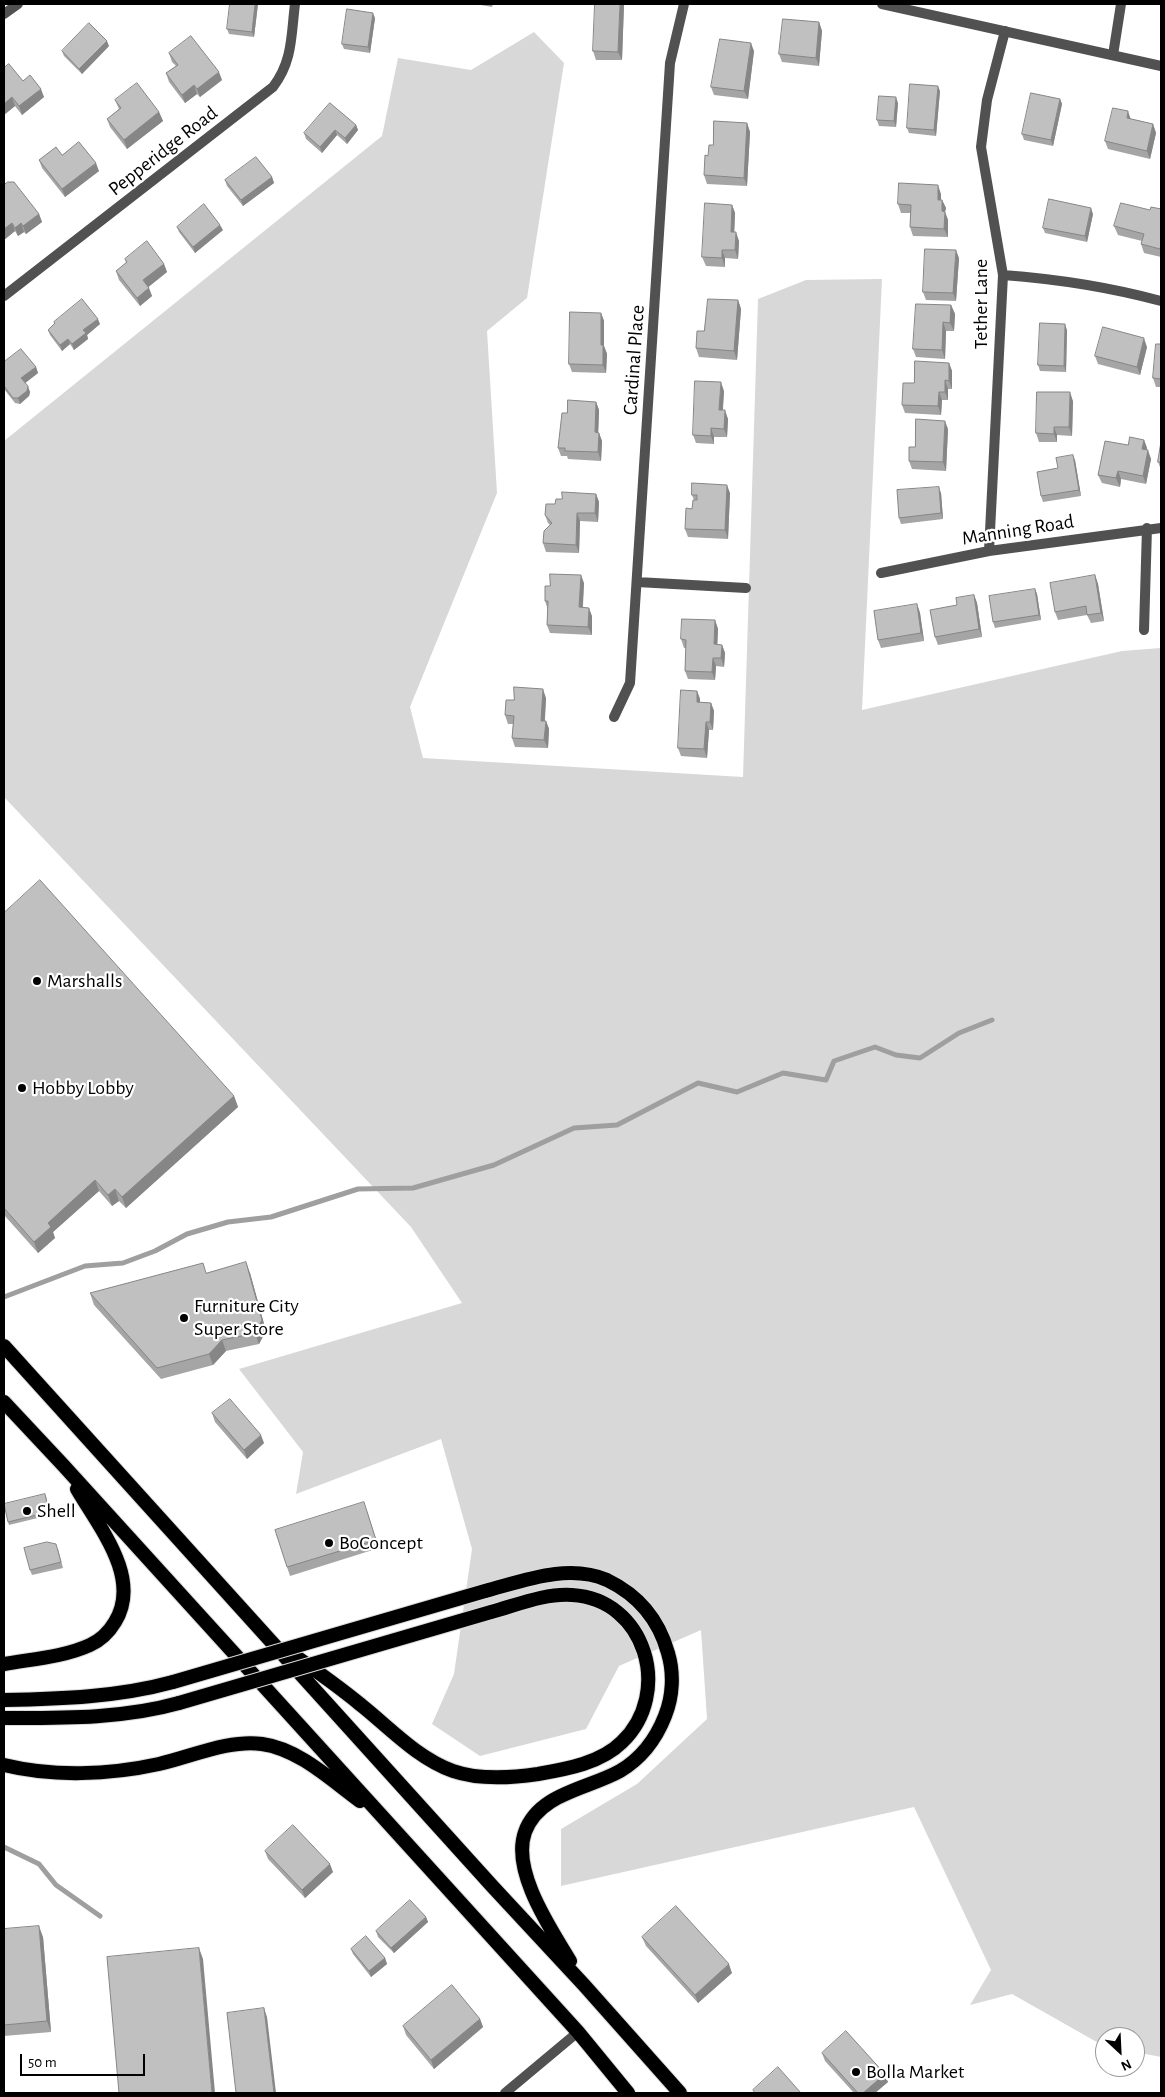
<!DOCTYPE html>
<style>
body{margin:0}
#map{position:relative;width:1165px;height:2097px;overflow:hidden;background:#fff;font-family:"Alegreya Sans",sans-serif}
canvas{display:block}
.frame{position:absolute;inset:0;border:5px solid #000;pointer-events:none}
.north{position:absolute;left:1095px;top:2027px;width:50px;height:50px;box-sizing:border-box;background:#fff;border:1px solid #999;border-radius:50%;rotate:155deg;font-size:14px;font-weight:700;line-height:20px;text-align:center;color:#000}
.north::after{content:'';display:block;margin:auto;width:18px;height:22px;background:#000;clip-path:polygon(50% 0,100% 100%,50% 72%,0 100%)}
.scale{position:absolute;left:20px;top:2054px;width:125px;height:22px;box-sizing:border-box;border:2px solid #000;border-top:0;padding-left:6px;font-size:15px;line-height:18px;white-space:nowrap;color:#000;-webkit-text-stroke:4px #fff;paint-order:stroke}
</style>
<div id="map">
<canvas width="1165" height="2097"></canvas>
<div class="frame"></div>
<div class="north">N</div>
<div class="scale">50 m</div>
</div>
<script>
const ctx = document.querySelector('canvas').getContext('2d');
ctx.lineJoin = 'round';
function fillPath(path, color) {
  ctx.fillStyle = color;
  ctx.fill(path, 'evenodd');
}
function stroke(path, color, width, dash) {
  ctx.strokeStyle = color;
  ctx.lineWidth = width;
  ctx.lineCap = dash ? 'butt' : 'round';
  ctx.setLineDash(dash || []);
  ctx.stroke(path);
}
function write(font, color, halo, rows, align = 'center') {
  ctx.font = font + ' "Alegreya Sans",sans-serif';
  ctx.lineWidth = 4.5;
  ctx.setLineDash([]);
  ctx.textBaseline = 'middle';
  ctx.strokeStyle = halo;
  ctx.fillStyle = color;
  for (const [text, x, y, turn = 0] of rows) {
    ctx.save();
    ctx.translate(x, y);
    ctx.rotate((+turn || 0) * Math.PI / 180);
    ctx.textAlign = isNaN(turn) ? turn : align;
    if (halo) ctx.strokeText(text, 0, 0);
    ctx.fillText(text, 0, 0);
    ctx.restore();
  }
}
fillPath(new Path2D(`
 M534,32l30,31 -37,235 -40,33 10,162 -87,214 13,51 320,19 15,-478 48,-19 76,-1 -20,431 260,-59 39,-3v1409l-26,-5v-15h-30v9l-3,-1 -90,-51 -42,11 21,-35 -77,-163 -353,79v-57l76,-45 70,-65 -6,-89 -82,36 -33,63 -106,27 -48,-32 22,-50 18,-125 -31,-110 -145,55 7,-42 -64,-83 223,-66 -51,-76 -407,-430v-356l378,-305 16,-78 73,12z`), '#d8d8d8');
stroke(new Path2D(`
 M4,1297l81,-31 38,-3 32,-12 32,-17 41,-12 43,-5 87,-28 55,-1 81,-23 80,-37 43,-3 81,-42 39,9 46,-19 43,7 8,-19 41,-14 21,8 24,3 39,-25 33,-13
 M4,1847l35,17 17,21 44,31`), '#9f9f9f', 5);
const trunk = new Path2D(`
 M4,1346l489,541 91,98 96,108
 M4,1402l59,63 515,567 50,61
 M485,1591c38,-10 83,-28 122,-11 31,15 52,40 61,73 6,20 5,43 -3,63 -9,23 -23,42 -45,55 -32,18 -81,22 -95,61 -14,39 26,97 45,129
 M285,1649c26,18 52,36 76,56 29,23 56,53 92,66 26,9 58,7 85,3 29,-5 63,-11 84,-32 51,-49 24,-143 -50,-147 -27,-2 -55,10 -81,17
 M4,1664c28,-5 60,-7 86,-19 11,-5 19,-13 25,-23 27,-44 -16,-95 -38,-133
 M4,1700c57,-1 114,-3 169,-18
 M4,1718c58,0 118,1 175,-15
 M4,1765c49,12 105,10 155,-1 31,-7 71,-25 103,-20 37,5 69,36 98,57`);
stroke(trunk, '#dbdbdb', 16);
stroke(new Path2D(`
 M4,14l14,-10
 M1113,55l8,-51
 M1003,275c54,4 106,12 158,26
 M4,296l269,-209c20,-26 18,-52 22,-83
 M989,551l14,-276 -22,-128 6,-47 18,-69
 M881,573l108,-22 172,-23
 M637,582l109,6
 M1144,630l3,-102
 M614,717l16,-34 40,-620 14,-59
 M505,2093l73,-61`), '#515151', 10);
stroke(new Path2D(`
 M882,4l279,62`), '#515151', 10);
stroke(trunk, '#000', 14);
const trunkBridge = new Path2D(`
 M173,1682l312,-91
 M179,1703l312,-91`);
stroke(trunkBridge, '#dbdbdb', 16, []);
stroke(trunkBridge, '#000', 14);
fillPath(new Path2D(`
 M258,4l-4,33 -25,-3 -2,-5z
 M475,4h18l-1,3z
 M624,4l-2,56h-26l-3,-9z
 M375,18l-5,35 -26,-4 -2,-5z
 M819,22l3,9 -3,35 -37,-4 -3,-8z
 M109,46l-27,28 -18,-18 -2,-5z
 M754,51l-6,48 -34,-4 -3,-8z
 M169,53l53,27 -22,17 -3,-3 -12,9 -16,-21 -3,-9 10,-7 -4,-4z
 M4,68l19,13 21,16 -22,18 -7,-9 -11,9z
 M940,91l-4,45 -27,-3 -2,-5z
 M1060,99l2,5 -9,42 -29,-6 -2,-6z
 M115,100l44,12 4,9 -36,28 -17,-22 -3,-8 12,-10z
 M898,103l-2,24 -17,-1 -2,-6z
 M1131,119l22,5 3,9 -6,26 -42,-10 -3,-8z
 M747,123l3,9 -3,54 -40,-2 -3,-9 9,-30z
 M356,125l2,5 -11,14 -10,-9 -15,18 -16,-14 -2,-6z
 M62,155l37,16 -34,26 -23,-29 -3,-8z
 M272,177l2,6 -31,23 -16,-20 -2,-6z
 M4,185l35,29 3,8 -16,12 -2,-2 -6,4 -3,-5 -11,9z
 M941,194v6h1l4,8 -1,4 3,8v17l-35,-1 -3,-9 1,-14h-10l-3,-9z
 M732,205l3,8 -1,19 5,9 -1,18 -13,-1v9l-19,-1 -4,-9z
 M1161,209v48l-17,-4 -3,-9 1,-3 -24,-6 -4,-9 36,-16z
 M1093,214l-6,28 -42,-9 -2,-5z
 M177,227l46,3 -28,23 -16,-21z
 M959,258l-3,43 -30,-1 -3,-8z
 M125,259l39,5 3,8 -19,15 4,9 -12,10 -21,-26 -3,-9 10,-8z
 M738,300l3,9 -4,51 -38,-3 -3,-9 8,-17z
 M951,305l4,9 -1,17h-8l-1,28 -29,-2 -3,-8z
 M601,313l3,8v25l3,8 -1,19 -34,-1 -3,-8z
 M54,322l46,2 -13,11 1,4 -14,11 -4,-6 -8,7 -12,-16 -2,-5 7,-6z
 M1067,330l-1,42 -26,-1 -2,-6z
 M1161,344v43h-5l-3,-9z
 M1147,347l-7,28 -42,-11 -3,-8z
 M4,362l32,5 2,6 -13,10 5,9 -1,4 -9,8 -5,-1 -11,-14z
 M949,363l3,8v18h-4v11h-6l-1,15 -36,-2 -3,-8 12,-22z
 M724,391l-1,19 5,9 -1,18h-13v7l-18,-1 -3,-8z
 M1073,401l-1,35 -15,-1v7h-18l-3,-9z
 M596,402l3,8 -1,23h1l3,8 -1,20 -33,-2 -1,-3h-6l-3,-8 9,-35z
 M948,429l-2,42 -34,-2 -3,-8 6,-14z
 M1144,440l3,8v2l4,9 -5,25 -25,-5 -1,8 -18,-4 -4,-8 30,-30z
 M1161,442v28l-3,-8z
 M1075,460l6,36 -38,6 -2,-6 17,-28z
 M730,493l-2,46 -40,-2 -3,-8 7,-20 2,-9 -2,-5z
 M941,493l2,26 -42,5 -2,-6z
 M596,494l3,8 -1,20 -18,-1 -1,32 -33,-1 -3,-9 7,-18 -2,-2 -3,-8 17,-16z
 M1095,575l3,9 6,37 -13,2 -4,-8 -29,5 -3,-8z
 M584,583l-1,24 9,9v19l-42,-2 -3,-8 1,-15 -3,-9 5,-15z
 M1035,589l2,5 4,26 -46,8 -2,-6z
 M974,595l3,8 5,34 -44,8 -3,-8z
 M917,604l3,9 4,28 -43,7 -3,-8z
 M715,620l3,9 -1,16h5l3,8 -1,14 -8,-1 -1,14 -27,-1 -3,-8 1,-23h-2l-3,-9z
 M697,691l3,8v3l11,1 3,8 -1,19h-4l-2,28 -26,-2 -3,-8z
 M546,698l-1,23h1l3,8 -1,19 -33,-1 -3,-9 1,-14h-5l-3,-9 9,-15z
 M4,913l230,183 4,11 -112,101 -7,-7 -7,5 -13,-15 -46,41 2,6 -17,15 -34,-38z
 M207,1273h43l16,58 -7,13 -33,7 -13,14 -52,14 -67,-74 -4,-12z
 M212,1413l52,30 -17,16 -32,-37z
 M46,1496l4,19 -41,10 -1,-3z
 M367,1511l12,37 -89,28 -3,-9z
 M58,1549l5,19 -31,7 -2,-5z
 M265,1851l68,21 -28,26 -37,-39z
 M426,1917l2,5 -34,31 -16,-16 -2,-6z
 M4,1929l39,8 8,95 -47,4z
 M642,1937l90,36 -34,30 -52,-57z
 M351,1949l34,9 2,6 -16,13 -18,-23z
 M480,2019l3,8 -49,42 -28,-34 -3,-9z
 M822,2053l66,29 -13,11h-21l-29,-32z`), '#a5a5a5');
fillPath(new Path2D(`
 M255,4h3l-4,33 -2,-5z
 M620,4h4l-2,56 -4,-8z
 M373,13l2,5 -5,35 -2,-6z
 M819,22l3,9 -3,35 -3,-8z
 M107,41l2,5 -27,28 -3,-5z
 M751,43l3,8 -6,48 -4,-8z
 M219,72l3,8 -22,17 -3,-8z
 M194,85l3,9 -12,9 -3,-8z
 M938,86l2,5 -4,45 -2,-6z
 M41,89l3,8 -22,18 -3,-9z
 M12,97l3,9 -11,9v-11z
 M896,97l2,6 -2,24 -2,-6z
 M1060,99l2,5 -9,42 -2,-6z
 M1128,111l3,9 -4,-2z
 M159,112l4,9 -36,28 -3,-9z
 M747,123l3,9 -3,54 -3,-8z
 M1153,124l3,9 -6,26 -3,-8z
 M356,125l2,5 -11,14 -2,-6z
 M335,130l2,5 -15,18 -2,-6z
 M96,163l3,8 -34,26 -3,-8z
 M272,177l2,6 -31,23 -2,-6z
 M938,185l3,9v14l-3,-8z
 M942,200l4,8 -1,4 3,8v17l-4,-8 -2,-18z
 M732,205l3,8 -1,27 -3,-8z
 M1091,208l2,6 -6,28 -2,-6z
 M39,214l3,8 -16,12 -3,-8z
 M12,223l3,8 -11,9v-11z
 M21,223l3,9 -6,4 -3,-8z
 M220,225l3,5 -28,23 -2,-6z
 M736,232l3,9 -1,18 -3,-9z
 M722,250l3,8v9l-3,-9z
 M956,250l3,8 -3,43 -3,-8z
 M164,264l3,8 -21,17 -3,-9z
 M149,288l3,8 -12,10 -3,-8z
 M738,300l3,9 -4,51 -3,-9z
 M951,305l4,9 -1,17 -4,-8z
 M601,313l3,8v25l3,8 -1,19 -3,-8 -2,-20z
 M98,319l2,5 -13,11 1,4 -14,11 -2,-6 11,-14z
 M943,322l3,9 -1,28 -3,-9z
 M1065,324l2,6 -1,42 -2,-6z
 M1144,338l3,9 -7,28 -3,-8z
 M68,339l2,5 -8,7 -2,-6z
 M949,363l3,8v18l-3,-8z
 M36,367l2,6 -14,11 -3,-6z
 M945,380l3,9v11l-3,-8z
 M721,382l3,9 -2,27 -3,-8z
 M28,386l2,6 -1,4 -9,8 -2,-6z
 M939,392l3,8 -1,15 -3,-9z
 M1070,392l3,9 -1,35 -3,-9z
 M596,402l3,8 -1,31 -3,-9z
 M725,410l3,9 -1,18 -3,-8z
 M945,421l3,8 -2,42 -3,-9z
 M1054,427l3,8v7l-3,-8z
 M711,428l3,9v7l-3,-8z
 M599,433l3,8 -1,20 -3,-9z
 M1144,440l3,8 -2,10 -3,-9z
 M1148,450l3,9 -5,25 -3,-8z
 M1073,455l2,5 6,36 -2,-6z
 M1118,471l3,8 -1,8 -4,-9z
 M727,485l3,8 -2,46 -3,-9z
 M939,487l2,6 2,26 -2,-6z
 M596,494l3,8 -1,20 -3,-9z
 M577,513l3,8 -1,32 -3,-8z
 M581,575l3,8 -2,32 -3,-8z
 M1095,575l3,9 6,37 -3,-8z
 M1035,589l2,5 4,26 -2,-5z
 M974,595l3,8 5,34 -3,-8z
 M917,604l3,9 4,28 -3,-8z
 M589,608l3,8v19l-4,-8z
 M715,620l3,9 -1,24 -3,-9z
 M722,645l3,8 -1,14 -3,-9z
 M713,658l3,8 -1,14 -3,-8z
 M543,689l3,9 -2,31 -3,-8z
 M697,691l3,8v12l-3,-9z
 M711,703l3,8 -1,19 -3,-8z
 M546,721l3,8 -1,19 -4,-8z
 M706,722l3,8 -2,28 -3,-9z
 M234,1096l4,11 -112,101 -4,-11z
 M95,1180l4,11 -46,41 2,6 -17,15 -4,-11 14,-19z
 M115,1189l4,12 -7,5 -4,-11z
 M246,1262l4,11 16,58 -7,13 -4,-11z
 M222,1340l4,11 -13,14 -4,-11z
 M261,1435l3,8 -17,16 -3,-9z
 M330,1864l3,8 -28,26 -3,-8z
 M426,1917l2,5 -34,31 -3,-5z
 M39,1926l4,11 8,95 -4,-11z
 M199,1948l4,11 12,134h-3z
 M385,1958l2,6 -16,13 -2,-6z
 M729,1964l3,9 -34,30 -3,-8z
 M264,2008l3,9 9,76h-2z
 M480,2019l3,8 -49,42 -3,-9z
 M885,2074l3,8 -13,11h-12z`), '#868686');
const building = new Path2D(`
 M230,4h25l-3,28 -25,-3z
 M595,4h25l-2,48 -25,-1z
 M347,9l26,4 -5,34 -26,-3z
 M783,19l36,3 -3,36 -37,-4z
 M89,23l18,18 -28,28 -17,-18z
 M191,36l28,36 -22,17 -3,-4 -12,10 -16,-22 12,-8 -9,-12z
 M720,39l31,4 -7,48 -33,-4z
 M9,64l14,17 7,-6 11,14 -22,17 -7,-9 -8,7v-36z
 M137,83l22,29 -35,28 -17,-21 14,-11 -6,-8z
 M910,84l28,2 -4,44 -27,-2z
 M1031,93l29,6 -9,41 -29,-6z
 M879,96l17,1 -2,24 -17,-1z
 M330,103l26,22 -11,13 -10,-8 -15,17 -16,-14z
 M1113,108l15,3 -1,7 26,6 -6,27 -42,-10z
 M714,121l33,2 -3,55 -40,-3 1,-20 3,1 1,-11h4z
 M79,142l17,21 -34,26 -23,-29 17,-13 6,8z
 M256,157l16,20 -31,23 -16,-20z
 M8,182h6l25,32 -16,12 -2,-3 -6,5 -3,-5 -8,6v-44z
 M899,183l39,2v15h4v11l3,1 -1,17 -34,-2 1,-22 -13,-1z
 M1049,199l42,9 -6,28 -42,-8z
 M705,203l27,2 -1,27h5l-1,18h-13v8l-20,-1z
 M1121,203l29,7 1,-3 10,2v36l-1,4 -19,-5 3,-10 -30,-8z
 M204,204l16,21 -27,22 -16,-20z
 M147,241l17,23 -21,16 6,8 -12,10 -21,-27 11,-9 -2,-3z
 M925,249l31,1 -3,43 -30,-1z
 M82,299l16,20 -15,11 3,3 -14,11 -4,-5 -8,6 -12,-15 7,-7 -1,-1z
 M708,299l30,1 -4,51 -38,-3 1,-17h7z
 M916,304l35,1 -1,18 -7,-1 -1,28 -29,-1z
 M570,312l31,1v32h2v20l-34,-1z
 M1040,323l25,1 -1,42 -26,-1z
 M1103,327l41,11 -7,29 -42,-11z
 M1156,344h5v35l-8,-1z
 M21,349l15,18 -15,11 7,8 -1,5 -9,7h-5l-9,-12v-24z
 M915,361l34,2v18l-4,-1v12h-6l-1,14 -36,-1 1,-22h11z
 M695,381l26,1 -2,28h6l-1,19 -13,-1v8l-18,-1z
 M1037,392h33l-1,35h-15v7l-18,-1z
 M568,400l28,2 -1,30 4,1 -1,19 -33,-1v-3h-7l4,-35h5z
 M916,419l29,2 -2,41 -34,-1v-14h6z
 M1130,437l14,3 -2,9 6,1 -5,26 -25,-5 -2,7 -18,-3 7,-34 23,4z
 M1161,442v20h-3z
 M1073,455l6,35 -38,6 -4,-24 21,-4 -2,-10z
 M692,483l35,2 -2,45 -40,-1 1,-21 6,1 1,-9h4v-5h-5z
 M939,487l2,26 -42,5 -2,-28z
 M562,492l34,2 -1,19h-18l-1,32 -33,-2 1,-12 8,-8 -7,-8 1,-11h9l1,-5h6z
 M550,574l31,1 -2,32 10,1 -1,19 -41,-2 1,-24h-3v-15h5z
 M1095,575l6,38 -14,2 -1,-9 -31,6 -5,-29z
 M1035,589l4,26 -46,7 -4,-26z
 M974,595l5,34 -44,8 -5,-27 27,-5 -1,-7z
 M917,604l4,29 -43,7 -4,-29z
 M682,619l33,1 -1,24 8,1 -1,13h-8l-1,14 -27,-1 1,-31 -5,-1z
 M514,687l29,2 -2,32h5l-2,19 -32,-2 2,-22 -9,-1 1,-15h8z
 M681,690l16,1v11l14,1 -1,19h-4l-2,27 -26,-1z
 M40,880l194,216 -112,101 -7,-8 -7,6 -13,-15 -47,43 3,4 -17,15 -30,-34v-295z
 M246,1262l16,58 -7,13 -33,7 -13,14 -52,14 -67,-75 113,-30 3,10z
 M230,1399l31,36 -17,15 -32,-37z
 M45,1494l4,18 -41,10 -4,-18z
 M364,1502l12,38 -89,27 -12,-37z
 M47,1542l9,2 5,18 -31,8 -6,-22z
 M293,1825l37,39 -28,26 -37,-39z
 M410,1900l16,17 -35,31 -15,-17z
 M676,1906l53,58 -34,31 -53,-58z
 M39,1926l8,95 -43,4v-96z
 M366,1936l19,22 -16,13 -18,-22z
 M199,1948l13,145h-93l-12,-136z
 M452,1985l28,34 -49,41 -28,-34z
 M264,2008l10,85h-38l-9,-80z
 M846,2031l39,43 -22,19h-5l-36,-40z
 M778,2067l23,26h-46l-2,-3z`);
fillPath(building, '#c0c0c0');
stroke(building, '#868686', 1);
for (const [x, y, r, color] of [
 [37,981,5,"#000"],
 [22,1088,5,"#000"],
 [184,1318,5,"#000"],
 [27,1511,5,"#000"],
 [329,1543,5,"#000"],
 [856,2072,5,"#000"]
]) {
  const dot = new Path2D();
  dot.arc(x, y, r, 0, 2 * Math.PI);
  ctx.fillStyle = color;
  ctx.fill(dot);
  stroke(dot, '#fff', 2);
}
write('20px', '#000', '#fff', [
 ["Pepperidge Road",163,151,-38],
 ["Tether Lane",981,304,-90],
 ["Cardinal Place",634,360,-86],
 ["Manning Road",1018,530,-9]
]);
write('20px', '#000', '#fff', [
 ["Marshalls",47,981],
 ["Hobby Lobby",32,1088],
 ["Furniture City",194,1306],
 ["Super Store",194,1329],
 ["Shell",37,1511],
 ["BoConcept",339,1543],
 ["Bolla Market",866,2072]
], 'left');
</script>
